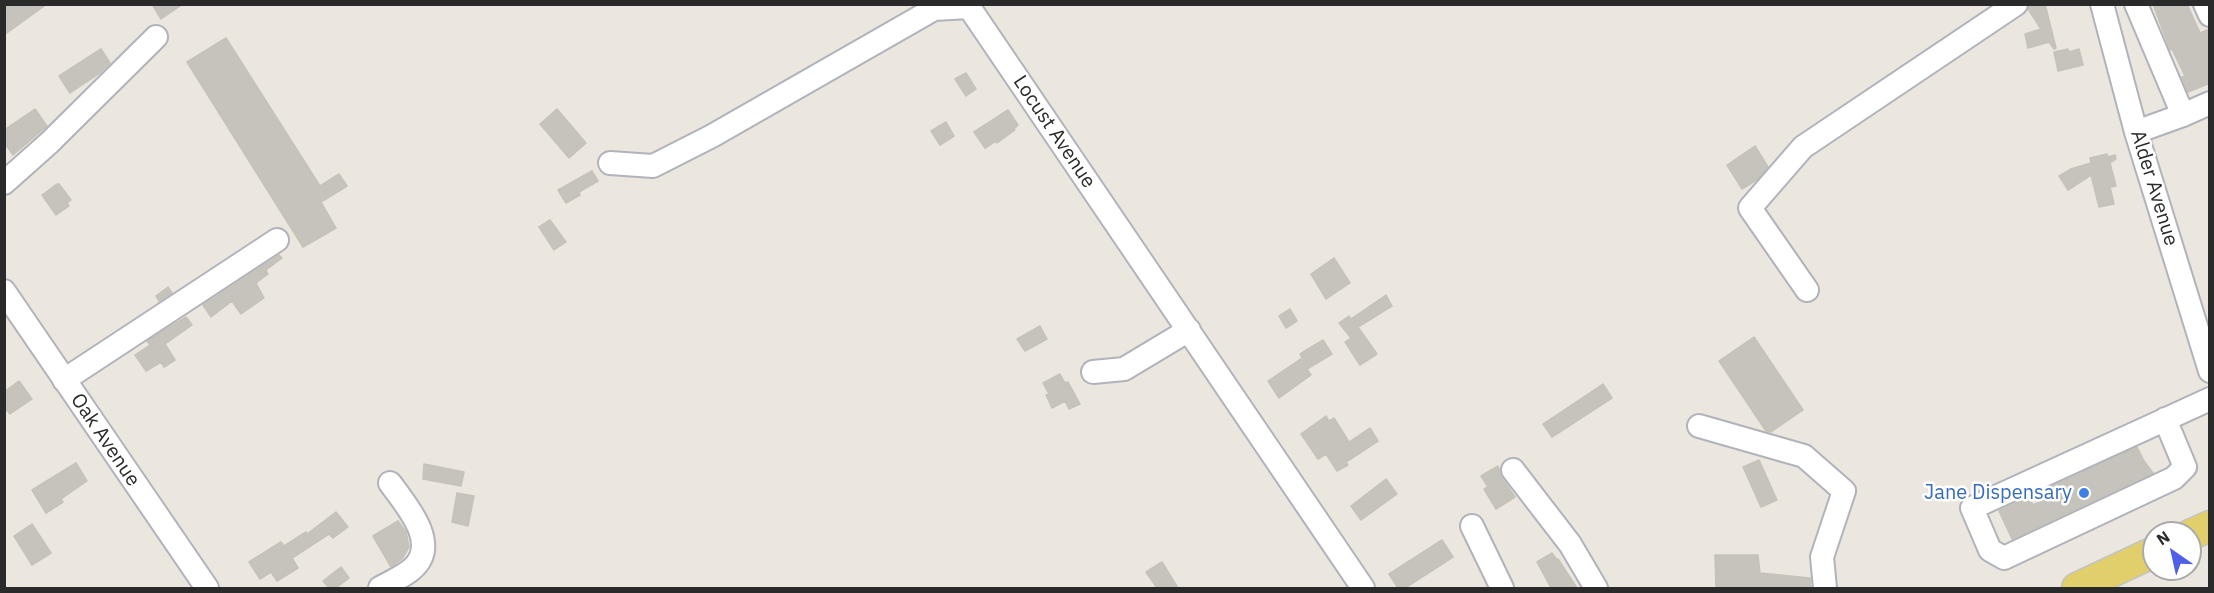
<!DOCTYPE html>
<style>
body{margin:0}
#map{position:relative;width:2214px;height:593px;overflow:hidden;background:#ebe6de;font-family:"IBM Plex Sans",sans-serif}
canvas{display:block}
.frame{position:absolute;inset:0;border:6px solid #2a2a2a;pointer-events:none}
.north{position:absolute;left:2142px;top:521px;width:60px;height:60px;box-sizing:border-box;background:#fff;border:2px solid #aaa;border-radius:50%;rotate:326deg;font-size:16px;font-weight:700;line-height:24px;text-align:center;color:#2a2a2a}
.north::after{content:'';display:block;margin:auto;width:21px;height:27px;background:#4f60e6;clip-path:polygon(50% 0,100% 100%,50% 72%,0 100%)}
</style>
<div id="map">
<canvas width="2214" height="593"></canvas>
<div class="frame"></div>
<div class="north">N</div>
</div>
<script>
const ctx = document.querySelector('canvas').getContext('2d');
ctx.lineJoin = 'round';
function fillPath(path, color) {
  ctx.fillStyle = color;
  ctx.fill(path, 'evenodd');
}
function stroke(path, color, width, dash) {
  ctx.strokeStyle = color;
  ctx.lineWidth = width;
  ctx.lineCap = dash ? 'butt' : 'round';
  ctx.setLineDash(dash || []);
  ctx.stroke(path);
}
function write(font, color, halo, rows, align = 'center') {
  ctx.font = font + ' "IBM Plex Sans",sans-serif';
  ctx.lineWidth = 5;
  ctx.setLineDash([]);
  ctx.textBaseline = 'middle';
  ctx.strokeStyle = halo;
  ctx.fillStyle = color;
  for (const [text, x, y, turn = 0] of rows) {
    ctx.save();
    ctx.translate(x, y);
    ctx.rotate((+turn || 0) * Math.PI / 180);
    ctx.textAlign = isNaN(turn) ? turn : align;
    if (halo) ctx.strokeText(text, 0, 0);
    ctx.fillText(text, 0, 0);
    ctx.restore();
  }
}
const building = new Path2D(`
 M4,4h43l-43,31z
 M152,4h31l-22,15z
 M2029,4h16l11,44 -2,1 -5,-7 -21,6 -3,-14 16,-5 -13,-20z
 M2153,4h34l13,29 10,-4v54l-22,9 -6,-15 3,-1 -13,-27 -2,1z
 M226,38l94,148 19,-12 8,12 -26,16 15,26 -33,19 -116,-185z
 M101,49l9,14 -10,10 -30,20 -11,-17z
 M2068,49l1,3 10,-3 4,16 -25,6 -4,-19z
 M966,73l10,16 -10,7 -11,-17z
 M35,109l12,17 -34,29 -9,-13v-12z
 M557,109l29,34 -17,15 -29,-34z
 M1008,110l10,15 -4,4 1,1 -18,13 -1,-2 -11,7 -11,-16z
 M946,122l8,14 -14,9 -9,-14z
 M1755,146l13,21 -10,12 -16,10 -15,-24z
 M2107,154l1,3 7,-2 1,4 -6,4 6,23 -6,1 4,17 -15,3 -8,-32 -23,15 -9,-14 12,-7 20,-6 -1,-5z
 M592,171l6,10 -19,11 1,3 -14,8 -8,-13z
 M57,184h2l12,16 -4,3 2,3 -13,9 -14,-20z
 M550,220l16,22 -12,8 -15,-23z
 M279,255l3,3 -16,12 2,4 -12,9 8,15 -23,16 -9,-13 -21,16 -8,-12z
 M1334,258l16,25 -24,16 -15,-25z
 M168,287l4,6 -13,8 -3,-5z
 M1386,295l6,11 -34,21 19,27 -17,11 -15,-23 6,-4 -12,-15 10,-7 2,3z
 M1290,309l7,12 -11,7 -7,-12z
 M186,317l6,8 -27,19 10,16 -11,7 -3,-5 -15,9 -11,-16 15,-10 -3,-4z
 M1040,326l7,13 -22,12 -8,-12z
 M1754,337l49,73 -32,22 -5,-1 -47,-70z
 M1323,340l9,14 -25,15 4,6 -32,23 -11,-17 34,-23 -2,-4z
 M1060,374l5,9 3,-1 12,22 -11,5 -4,-8 -13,7 -6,-13 3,-1 -6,-11z
 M19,381l13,18 -22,15 -6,-7v-15z
 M1603,384l9,14 -60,39 -9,-13z
 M1326,416l3,5 5,-3 15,24 21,-14 8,13 -32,21 2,3 -11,6 -11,-17 -8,5 -17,-25z
 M2137,447l7,14 9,12 -141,66 -13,-28 30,-14 4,8 24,-11 -4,-8z
 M1759,460l18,40 -16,7 -18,-40z
 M76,463l11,18 -26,18 2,3 -17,11 -14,-23z
 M424,464l40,8 -3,14 -38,-7z
 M1498,466l4,12 13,19 -19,12 -12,-20 4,-2 -7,-11z
 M1386,479l11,15 -36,26 -10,-14z
 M457,493l17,3 -6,30 -16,-4z
 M336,512l12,15 -15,11 -4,-4 -37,24 6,10 -21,13 -6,-9 -11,7 -11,-17 32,-20 3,4 22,-14 1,2z
 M398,521l8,11 3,15 -7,12 -11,8 -18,-31z
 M32,524l19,29 -19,12 -18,-29z
 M1442,540l11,17 -48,31h-7l-9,-14z
 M1552,553l5,7 1,-1 19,29h-26l-14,-26z
 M1715,555h43l2,18 50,5 1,10h-95z
 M1162,562l16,26h-21l-11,-16z
 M341,567l8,11 -13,10h-7l-6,-7z`);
fillPath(building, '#c6c3bd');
stroke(building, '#c6c2b8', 1.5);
const minor = new Path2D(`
 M2102,4l34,128 74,239
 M2136,4l47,111
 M2205,4l5,11
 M2136,132l47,-17 27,-12
 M610,163l43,3 59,-30 222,-127 35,-2 394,581
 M4,183l45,-40 107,-106
 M1807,290l-57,-82 53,-61 213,-143
 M4,291l203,297
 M1093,372l31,-3 65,-39
 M64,380l213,-140
 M2165,419l20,48 -11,11 -170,80 -14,-8 -18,-42 238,-109
 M1699,426l105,30 40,35 -22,66 3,31
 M1513,470l57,74 26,44
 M1472,526l30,62
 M380,588c10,-6 23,-11 32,-19 29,-25 -6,-64 -22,-86`);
const major = new Path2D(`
 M2190,535l20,-9
 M2077,588l77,-36`);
stroke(minor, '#b1b3bc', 26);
stroke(major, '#c3c3c3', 33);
stroke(minor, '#fff', 22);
stroke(major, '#e1cf6c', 30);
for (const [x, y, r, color] of [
 [2084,493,6,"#3f7fe0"]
]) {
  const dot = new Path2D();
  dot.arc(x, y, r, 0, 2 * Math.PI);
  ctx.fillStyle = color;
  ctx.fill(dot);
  stroke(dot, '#fff', 2);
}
write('20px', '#2a2a2a', '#fff', [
 ["Locust Avenue",1054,132,56],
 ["Alder Avenue",2154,188,73],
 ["Oak Avenue",105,440,56]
]);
write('20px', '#366cbe', '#fff', [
 ["Jane Dispensary",2072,493]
], 'right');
</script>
